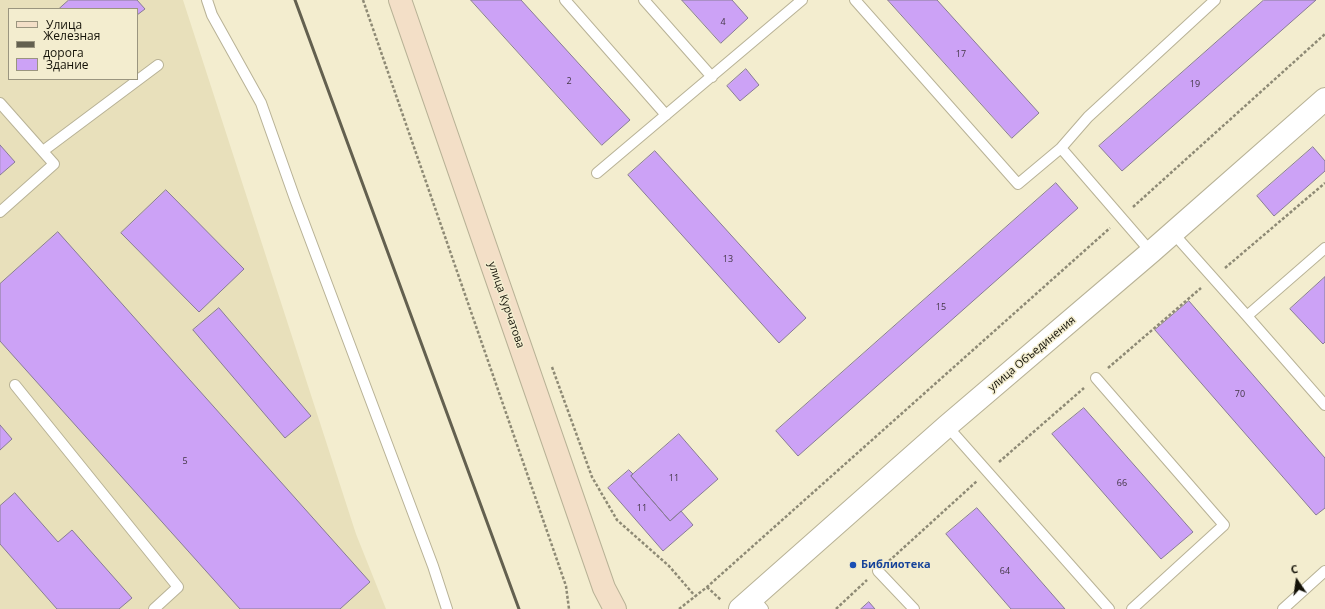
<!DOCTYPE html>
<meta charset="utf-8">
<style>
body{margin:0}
#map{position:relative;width:1325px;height:609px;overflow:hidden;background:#f3edcf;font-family:"Open Sans",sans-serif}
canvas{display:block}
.legend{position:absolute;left:8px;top:8px;width:130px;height:72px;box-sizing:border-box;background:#f3edcf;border:1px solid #9a957f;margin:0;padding:5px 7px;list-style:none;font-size:12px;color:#141208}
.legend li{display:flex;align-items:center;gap:8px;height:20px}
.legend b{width:20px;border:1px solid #9a957f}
.north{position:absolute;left:1277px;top:561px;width:40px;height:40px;-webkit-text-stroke:3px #f3edcf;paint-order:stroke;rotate:347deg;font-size:11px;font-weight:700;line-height:16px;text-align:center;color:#141208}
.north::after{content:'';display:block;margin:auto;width:14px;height:18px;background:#141208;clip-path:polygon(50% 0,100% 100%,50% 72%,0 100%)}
</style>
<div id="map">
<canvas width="1325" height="609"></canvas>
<ul class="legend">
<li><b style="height:5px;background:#f3dfc7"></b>Улица</li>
<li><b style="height:5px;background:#63604f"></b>Железная дорога</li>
<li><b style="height:11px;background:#cca2f6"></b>Здание</li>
</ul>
<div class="north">С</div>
</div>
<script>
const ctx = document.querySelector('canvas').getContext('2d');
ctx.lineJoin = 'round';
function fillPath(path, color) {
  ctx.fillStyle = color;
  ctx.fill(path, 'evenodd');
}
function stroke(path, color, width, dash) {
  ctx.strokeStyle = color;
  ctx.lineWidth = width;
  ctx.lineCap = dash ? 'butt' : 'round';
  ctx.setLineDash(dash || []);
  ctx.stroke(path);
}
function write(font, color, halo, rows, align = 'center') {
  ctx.font = font + ' "Open Sans",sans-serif';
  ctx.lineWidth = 3;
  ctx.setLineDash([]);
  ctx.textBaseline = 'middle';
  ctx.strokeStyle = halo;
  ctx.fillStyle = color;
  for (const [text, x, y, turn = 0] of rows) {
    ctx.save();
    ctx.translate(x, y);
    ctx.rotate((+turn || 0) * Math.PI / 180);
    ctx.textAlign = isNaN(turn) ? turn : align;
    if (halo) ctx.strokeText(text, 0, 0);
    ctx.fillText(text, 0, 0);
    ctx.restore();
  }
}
fillPath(new Path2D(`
 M0,0h183l173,534 30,75h-386zM9,9h128v70h-128z`), '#e8e0bb');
const building = new Path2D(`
 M69,0h68l8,9 -8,6v-6h-78z
 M471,0h50l109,120 -28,25z
 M682,0h50l16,18 -27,25z
 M888,0h49l102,113 -27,25z
 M1264,0h52l-194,171 -23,-25z
 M746,69l13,16 -19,16 -13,-15z
 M0,145l15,17 -15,13z
 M1313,147l12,14v10l-51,45 -17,-20z
 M655,151l151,167 -27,25 -151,-168z
 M1056,183l22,25 -280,248 -22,-25z
 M166,190l78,79 -45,43 -78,-79z
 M58,232l312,350 -30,27h-100l-240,-268v-57z
 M1325,277v65l-2,2 -33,-35z
 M1189,301l136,157v50l-9,7 -161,-185z
 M219,308l92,108 -26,22 -92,-108z
 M1084,408l109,124 -32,27 -109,-125z
 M0,425l12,14 -12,11z
 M679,434l39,45 -48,42 -39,-45z
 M629,470l4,4 -2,2 39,45 11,-10 12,14 -30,26 -55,-63z
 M15,493l43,49 14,-12 60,68 -13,11h-62l-57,-65v-38z
 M977,508l88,101h-54l-65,-75z
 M869,602l6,7h-14z`);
fillPath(building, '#cca2f6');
stroke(building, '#887c95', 1);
const service = new Path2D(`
 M207,0l5,15 49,88 34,96 138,367 14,43
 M565,0l101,115
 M644,0l68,77
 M855,0l163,184 43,-36 90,104
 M0,103l54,61 -54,48
 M1061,148l27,-31 127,-117
 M43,151l115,-86
 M597,173l205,-173
 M1173,233l74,83
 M1325,248l-78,68 78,89
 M1096,378l128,147 -92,84
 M15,385l163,202 -24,22
 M947,426l162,183
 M878,571l36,38
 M753,597l10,12
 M1283,609l42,-38`);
const tertiary = new Path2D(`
 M740,609l207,-183 204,-174 174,-153`);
const secondary = new Path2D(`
 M400,0l204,588 11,21`);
stroke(service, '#b8b296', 12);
stroke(tertiary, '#b8b296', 24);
stroke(secondary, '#b8b296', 24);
stroke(new Path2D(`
 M363,0l203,586 3,23
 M1133,207l192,-173
 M1225,268l100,-85
 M552,367l40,110 25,43 52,46 26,30
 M1108,368l93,-80
 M999,462l85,-74
 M889,561l88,-80
 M707,587l14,13
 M679,609l28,-22 403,-359
 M836,609l31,-29`), '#8e8a75', 2.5, [3, 2]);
stroke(service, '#fff', 10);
stroke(tertiary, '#fff', 22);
stroke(secondary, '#f3dfc7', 22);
stroke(new Path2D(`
 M295,0l224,609`), '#63604f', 3);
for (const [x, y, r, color] of [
 [853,565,4,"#1a4fb4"]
]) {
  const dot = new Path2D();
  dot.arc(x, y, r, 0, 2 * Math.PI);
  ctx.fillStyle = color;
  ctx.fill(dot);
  stroke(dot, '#f3edcf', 1.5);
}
write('9px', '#423644', null, [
 ["4",723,22],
 ["17",961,54],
 ["2",569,81],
 ["19",1195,84],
 ["13",728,259],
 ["15",941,307],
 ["70",1240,394],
 ["5",185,461],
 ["11",674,478],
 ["66",1122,483],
 ["11",642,508],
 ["64",1005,571]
]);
write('11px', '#141208', '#f3edcf', [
 ["улица Курчатова",506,305,71],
 ["улица Объединения",1032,354,-40]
]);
write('bold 11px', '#164399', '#f3edcf', [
 ["Библиотека",861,565]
], 'left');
</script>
